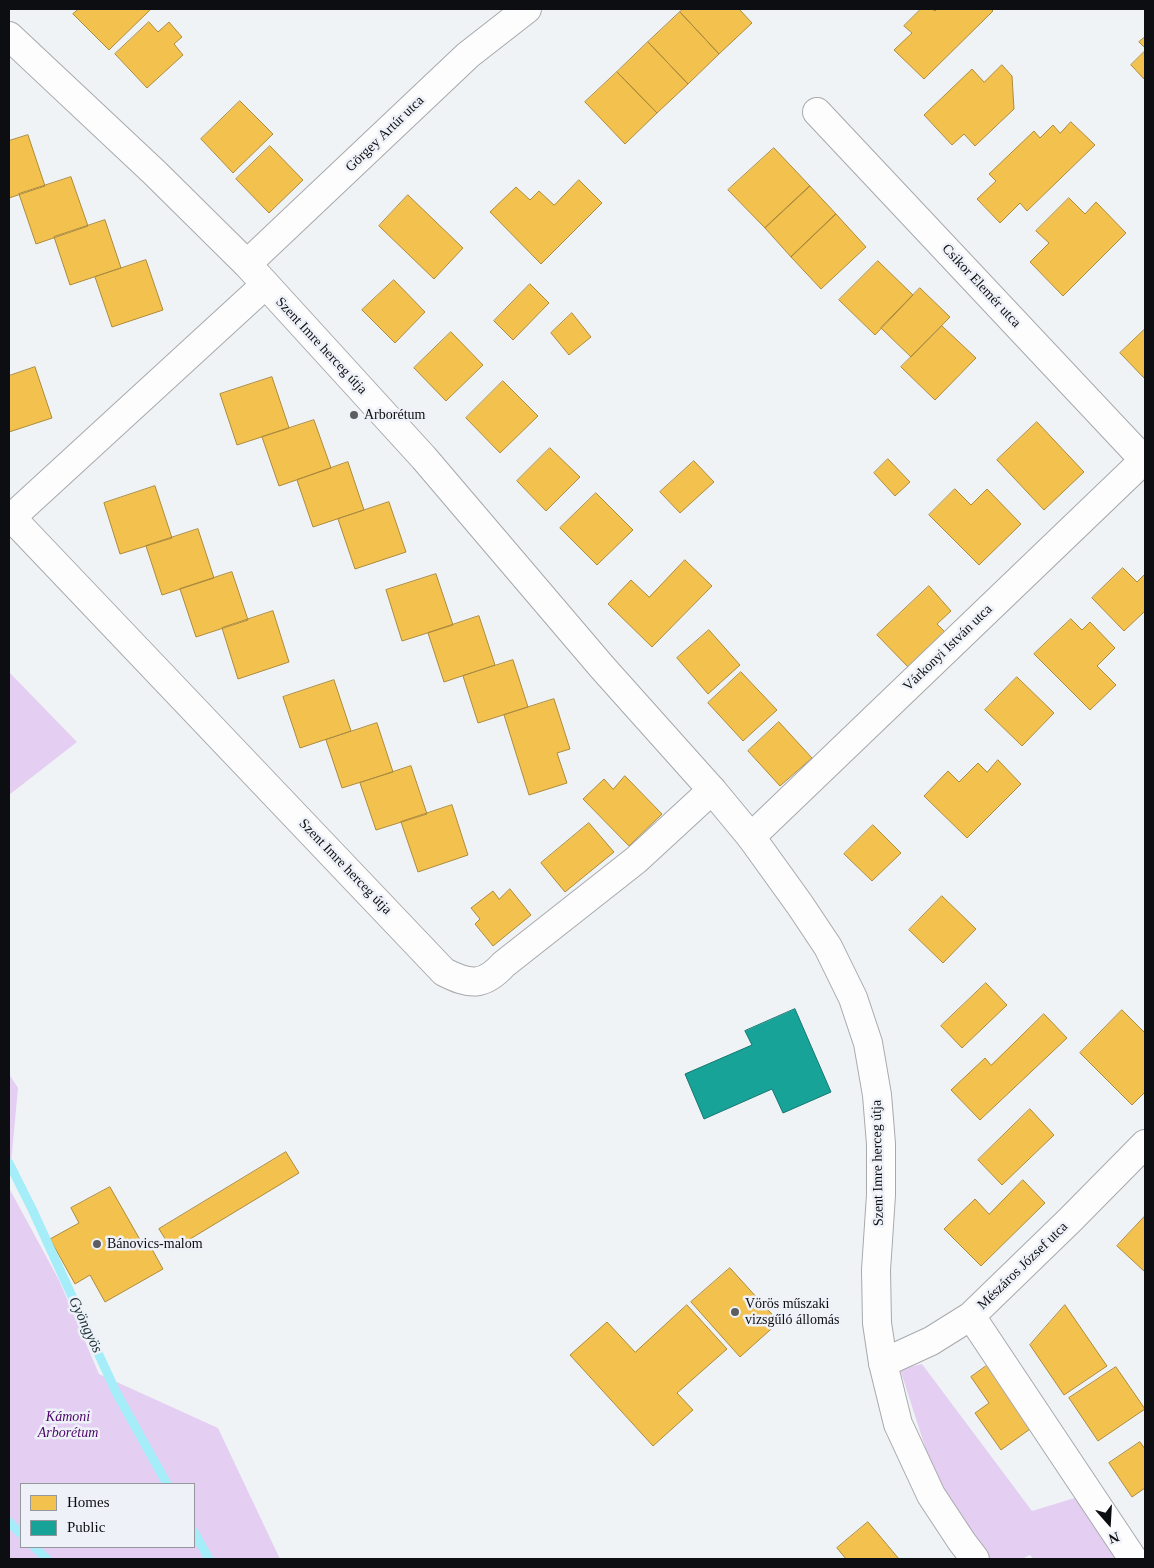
<!DOCTYPE html>
<meta charset="utf-8">
<style>
body{margin:0}
#map{position:relative;width:1154px;height:1568px;overflow:hidden;background:#f0f3f6;font-family:"Times New Roman",serif}
canvas{display:block}
.frame{position:absolute;inset:0;border:10px solid #0d0e11;pointer-events:none}
.legend{position:absolute;left:20px;top:1483px;width:175px;height:65px;box-sizing:border-box;background:#eef2f8;border:1px solid #94979c;margin:0;padding:6px 9px;list-style:none;font-size:15px;color:#0d0e11}
.legend li{display:flex;align-items:center;gap:10px;height:25px}
.legend b{width:25px;border:1px solid #94979c}
.north{position:absolute;left:1084px;top:1498px;width:50px;height:50px;-webkit-text-stroke:4px #eef2f8;paint-order:stroke;rotate:161deg;font-size:14px;font-weight:700;line-height:20px;text-align:center;color:#0d0e11}
.north::after{content:'';display:block;margin:auto;width:18px;height:22px;background:#0d0e11;clip-path:polygon(50% 0,100% 100%,50% 72%,0 100%)}
</style>
<div id="map">
<canvas width="1154" height="1568"></canvas>
<div class="frame"></div>
<ul class="legend">
<li><b style="height:14px;background:#f2c14e"></b>Homes</li>
<li><b style="height:14px;background:#17a398"></b>Public</li>
</ul>
<div class="north">N</div>
</div>
<script>
const ctx = document.querySelector('canvas').getContext('2d');
ctx.lineJoin = 'round';
function fillPath(path, color) {
  ctx.fillStyle = color;
  ctx.fill(path, 'evenodd');
}
function stroke(path, color, width, dash) {
  ctx.strokeStyle = color;
  ctx.lineWidth = width;
  ctx.lineCap = dash ? 'butt' : 'round';
  ctx.setLineDash(dash || []);
  ctx.stroke(path);
}
function write(font, color, halo, rows, align = 'center') {
  ctx.font = font + ' "Times New Roman",serif';
  ctx.lineWidth = 5;
  ctx.setLineDash([]);
  ctx.textBaseline = 'middle';
  ctx.strokeStyle = halo;
  ctx.fillStyle = color;
  for (const [text, x, y, turn = 0] of rows) {
    ctx.save();
    ctx.translate(x, y);
    ctx.rotate((+turn || 0) * Math.PI / 180);
    ctx.textAlign = isNaN(turn) ? turn : align;
    if (halo) ctx.strokeText(text, 0, 0);
    ctx.fillText(text, 0, 0);
    ctx.restore();
  }
}
fillPath(new Path2D(`
 M9,672l68,70 -68,53z
 M9,1074l9,14 -9,97z
 M9,1188l50,92 40,94 119,54 62,131h-271zM21,1484h173v63h-173z
 M922,1364l110,147 49,-15 45,63h-93l-3,-4 -8,4h-33l-55,-84 -34,-106z`), '#e4cff3');
const homes = new Path2D(`
 M79,9h72l-42,41 -36,-36z
 M683,9h56l13,14 -33,31 -39,-42z
 M921,9h11l3,2 2,-2h54l2,2 -69,68 -30,-29 18,-17 -8,-7z
 M680,12l39,42 -31,30 -40,-42z
 M149,22l9,10 11,-10 13,15 -8,7 9,11 -36,33 -32,-34z
 M1145,37v11l-6,-6z
 M648,42l40,42 -31,29 -40,-41z
 M1145,51v29l-14,-15z
 M1002,65l10,11 2,33 -39,37 -11,-12 -12,11 -28,-30 48,-46 12,13z
 M617,72l40,41 -32,31 -40,-42z
 M240,101l33,33 -40,39 -32,-34z
 M1071,122l24,23 -68,66 -7,-8 -20,20 -23,-24 19,-18 -7,-7 45,-43 6,7 13,-13 7,8z
 M28,135l17,51 -36,12v-57z
 M270,146l33,34 -34,33 -33,-34z
 M774,148l36,38 -45,42 -37,-38z
 M71,177l17,49 -52,18 -17,-50z
 M579,180l23,23 -61,61 -51,-52 26,-25 14,13 9,-9 15,14z
 M810,186l26,28 -45,43 -26,-29z
 M408,195l55,53 -29,31 -55,-53z
 M1069,198l16,16 11,-12 30,31 -63,63 -33,-34 19,-19 -13,-12z
 M836,214l30,33 -45,42 -30,-32z
 M105,220l16,48 -51,17 -16,-48z
 M146,260l17,50 -51,17 -17,-50z
 M878,261l35,34 -38,40 -36,-35z
 M394,280l31,32 -30,31 -33,-33z
 M530,284l19,19 -36,37 -19,-19z
 M920,288l30,29 -39,40 -30,-29z
 M572,313l19,24 -22,18 -18,-22z
 M942,326l34,32 -41,42 -34,-33z
 M1145,329v50l-25,-26z
 M451,332l32,33 -37,36 -32,-33z
 M35,367l17,51 -43,14v-56z
 M272,377l17,51 -52,17 -17,-51z
 M503,381l35,35 -38,37 -34,-35z
 M314,420l17,48 -52,18 -17,-49z
 M1037,422l47,50 -40,38 -47,-50z
 M550,448l30,29 -34,34 -29,-30z
 M888,459l22,23 -15,14 -21,-23z
 M694,461l20,21 -34,31 -20,-21z
 M348,462l16,48 -51,17 -16,-47z
 M155,486l17,52 -52,16 -16,-51z
 M955,489l16,16 16,-16 34,35 -42,41 -50,-50z
 M596,493l37,37 -36,35 -37,-37z
 M389,502l17,50 -51,17 -17,-50z
 M198,529l16,49 -52,17 -16,-49z
 M685,560l27,26 -60,61 -44,-43 23,-24 18,17z
 M1123,568l14,14 8,-8v37l-21,20 -32,-33z
 M232,572l16,48 -52,17 -16,-48z
 M436,574l17,51 -51,16 -16,-51z
 M929,586l22,25 -14,13 9,9 -37,35 -32,-33z
 M273,611l16,51 -51,17 -16,-51z
 M479,616l16,49 -51,17 -16,-49z
 M1071,619l11,11 8,-8 25,26 -18,18 19,19 -26,25 -56,-56z
 M709,630l31,35 -32,29 -31,-36z
 M513,660l15,47 -50,16 -15,-47z
 M741,672l36,38 -34,31 -35,-38z
 M1017,677l37,36 -32,33 -37,-36z
 M334,680l17,51 -51,17 -17,-51z
 M554,699l16,50 -13,4 10,30 -38,12 -25,-80z
 M779,722l33,36 -32,28 -32,-35z
 M377,723l16,49 -51,16 -16,-48z
 M998,760l23,24 -54,54 -43,-42 24,-25 11,11 19,-19 9,9z
 M411,766l16,48 -51,16 -16,-47z
 M625,776l37,38 -33,32 -46,-47 21,-20 9,10z
 M452,805l16,50 -50,17 -17,-50z
 M589,823l25,29 -49,40 -24,-29z
 M873,825l28,28 -29,28 -28,-27z
 M510,889l21,26 -38,31 -18,-22 5,-5 -9,-11 22,-17 6,8z
 M942,896l34,33 -33,34 -34,-33z
 M986,983l21,22 -45,43 -21,-22z
 M1122,1010l23,23v59l-13,13 -52,-52z
 M1044,1014l23,24 -87,82 -29,-30 34,-32 6,7z
 M1030,1109l24,26 -52,50 -24,-25z
 M286,1152l13,21 -127,77 -13,-21z
 M1023,1180l22,23 -64,63 -37,-37 31,-30 14,15z
 M110,1187l33,58 5,-3 15,27 -58,33 -15,-27 -15,9 -25,-45 29,-16 -8,-15z
 M1145,1216v56l-28,-26z
 M730,1268l49,54 -39,35 -49,-55z
 M687,1305l40,44 -50,44 16,17 -40,36 -83,-91 37,-33 28,30z
 M1065,1305l42,61 -43,29 -34,-50z
 M992,1362l45,62 -36,26 -26,-37 14,-10 -18,-26z
 M1116,1367l29,42 -47,32 -29,-43z
 M1140,1442l5,7v39l-13,9 -23,-34z
 M868,1522l31,37h-53l-9,-11z`);
fillPath(homes, '#f2c14e');
stroke(homes, '#ad8b3c', 1);
const public = new Path2D(`
 M795,1009l36,83 -48,21 -11,-24 -68,30 -19,-45 67,-29 -7,-14z`);
fillPath(public, '#17a398');
stroke(public, '#147670', 1);
stroke(new Path2D(`
 M9,1163l23,46 84,183 51,92
 M9,1522l12,12
 M194,1532l15,27
 M34,1547l13,12`), '#a4edf9', 9);
const minor = new Path2D(`
 M817,112l327,348
 M247,264l221,-209 59,-46
 M9,515l435,457c26,13 39,15 60,-8l132,-104 76,-70
 M11,518l254,-233
 M751,837l394,-378
 M971,1316l162,243
 M883,1363l48,-22 40,-25 99,-96 75,-76`);
const secondary = new Path2D(`
 M9,36l146,137 92,91 177,194 178,209 110,123 39,47 49,68 28,42 25,51 15,45 9,52 4,49v51l-5,75 1,53 6,40 15,61 33,71 31,47 13,17`);
stroke(minor, '#a7a9ab', 30);
stroke(secondary, '#a7a9ab', 30);
stroke(minor, '#fdfdfe', 28);
stroke(secondary, '#fdfdfe', 28);
for (const [x, y, r, color] of [
 [354,415,5,"#5c5e61"],
 [97,1244,5,"#5c5e61"],
 [735,1312,5,"#5c5e61"]
]) {
  const dot = new Path2D();
  dot.arc(x, y, r, 0, 2 * Math.PI);
  ctx.fillStyle = color;
  ctx.fill(dot);
  stroke(dot, '#eef2f8', 2);
}
write('14px', '#0d0e11', '#eef2f8', [
 ["Görgey Artúr utca",385,134,-44],
 ["Csikor Elemér utca",981,286,47],
 ["Szent Imre herceg útja",321,346,47],
 ["Várkonyi István utca",948,648,-44],
 ["Szent Imre herceg útja",345,867,46],
 ["Szent Imre herceg útja",878,1163,-91],
 ["Mészáros József utca",1023,1266,-44]
]);
write('14px', '#0d0e11', '#eef2f8', [
 ["Arborétum",364,415],
 ["Bánovics-malom",107,1244],
 ["Vörös műszaki",745,1304],
 ["vizsgűló állomás",745,1320]
], 'left');
write('italic 14px', '#4d0568', '#eef2f8', [
 ["Kámoni",68,1417],
 ["Arborétum",68,1433]
]);
write('italic 15px', '#162e32', '#eef2f8', [
 ["Gyöngyös",85,1325,65]
]);
</script>
